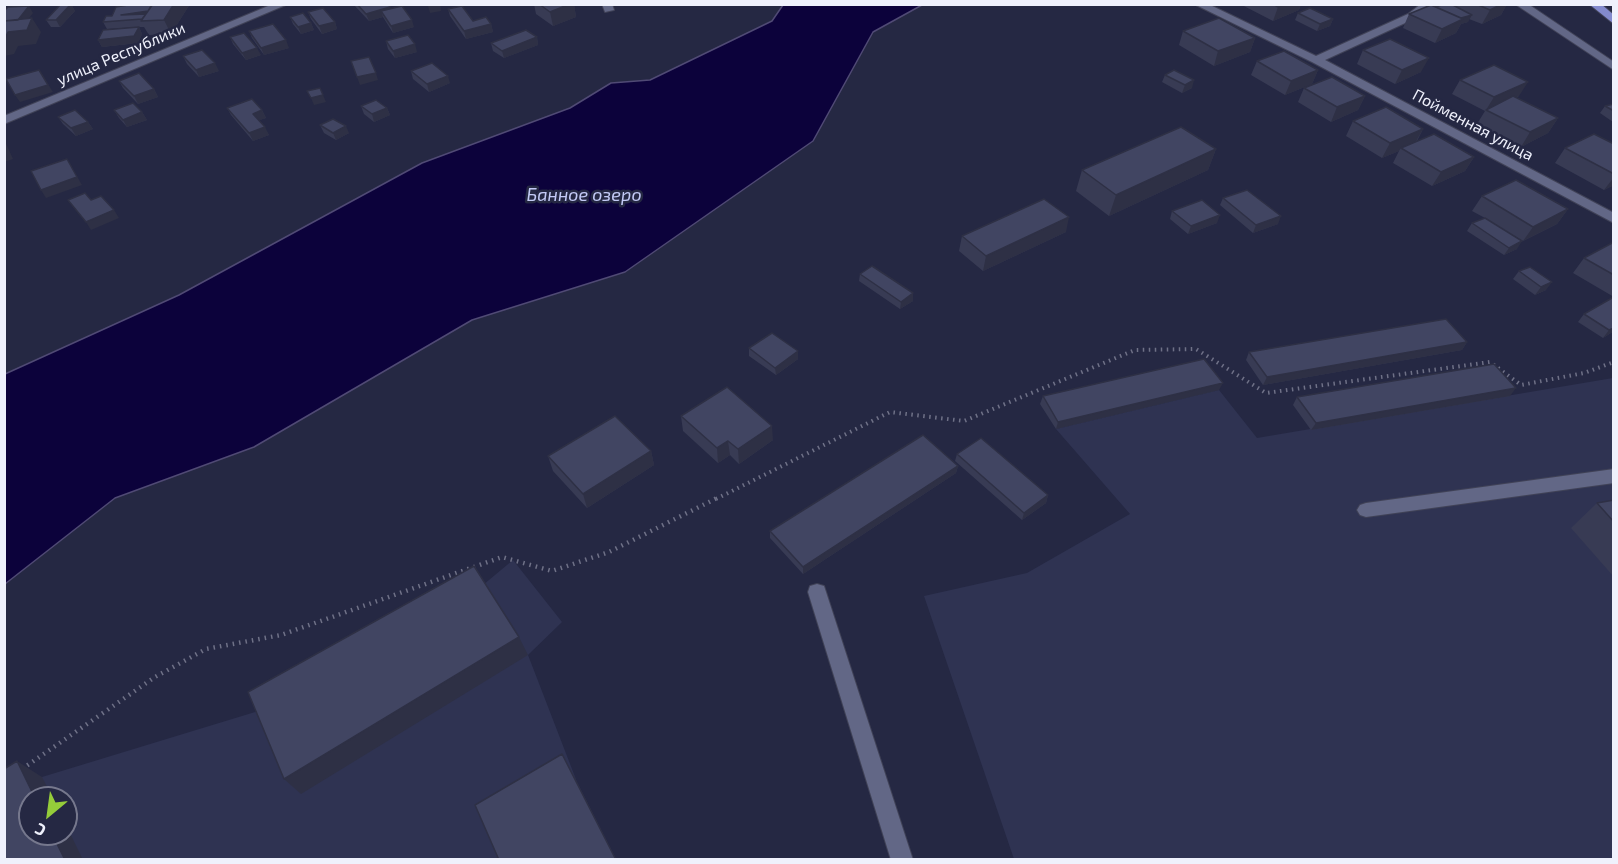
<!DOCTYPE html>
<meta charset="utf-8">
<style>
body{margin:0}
#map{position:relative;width:1618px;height:864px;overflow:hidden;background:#252843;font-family:"Exo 2",sans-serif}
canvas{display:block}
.frame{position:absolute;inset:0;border:6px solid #eff1fc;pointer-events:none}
.north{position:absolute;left:18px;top:786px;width:60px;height:60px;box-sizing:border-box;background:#252843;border:2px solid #76788d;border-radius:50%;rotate:209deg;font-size:16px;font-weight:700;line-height:24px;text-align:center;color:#eff1fc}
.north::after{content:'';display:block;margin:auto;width:21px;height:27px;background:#95cc3a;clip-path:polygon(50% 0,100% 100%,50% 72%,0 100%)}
</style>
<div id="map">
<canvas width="1618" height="864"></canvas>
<div class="frame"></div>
<div class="north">С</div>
</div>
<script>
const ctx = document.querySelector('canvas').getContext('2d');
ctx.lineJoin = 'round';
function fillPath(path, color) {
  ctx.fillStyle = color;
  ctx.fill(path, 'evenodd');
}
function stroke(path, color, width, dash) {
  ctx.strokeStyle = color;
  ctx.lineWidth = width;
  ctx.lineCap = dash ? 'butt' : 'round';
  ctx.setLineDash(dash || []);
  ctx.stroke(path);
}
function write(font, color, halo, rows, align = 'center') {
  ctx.font = font + ' "Exo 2",sans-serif';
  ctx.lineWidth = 5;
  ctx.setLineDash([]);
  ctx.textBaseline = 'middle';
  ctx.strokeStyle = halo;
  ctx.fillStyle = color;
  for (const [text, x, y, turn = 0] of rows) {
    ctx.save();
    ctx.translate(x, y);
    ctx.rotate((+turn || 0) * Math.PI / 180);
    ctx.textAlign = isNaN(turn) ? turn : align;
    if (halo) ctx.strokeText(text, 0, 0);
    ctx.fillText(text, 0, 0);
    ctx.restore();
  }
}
fillPath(new Path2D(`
 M1613,378v481h-599l-90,-263 103,-23 103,-59 -74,-85 163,-39 38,48z
 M513,560l49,62 -34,33 49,127 39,77 -611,1v-58l37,-25 223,-68 218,-124zM30,798h36v36h-36z`), '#2f3352');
const water = new Path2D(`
 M783,5h139l-49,27 -60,109 -188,131 -153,48 -218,127 -139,51 -110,86v-210l174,-79 243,-132 148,-55 41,-25 39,-3 122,-59z`);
fillPath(water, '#0c023b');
stroke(water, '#504a75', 1.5);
const service = new Path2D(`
 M602,4h10l2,6 -9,2z
 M1614,469v14l-248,34 -6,-2 -3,-5 3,-5 6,-2z
 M817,584l7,2 2,6 87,268h-22l-83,-268 2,-6z`);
const minor = new Path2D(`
 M273,4h15l-284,120v-8z
 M1194,4h14l108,52 92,-42 13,-10h13l-18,14 -91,42 289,153v10l-302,-161z
 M1515,4h13l86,58v8z`);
const primary = new Path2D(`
 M1589,4h12l13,11v9z`);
stroke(service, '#404257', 2);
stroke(minor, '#404257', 2);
stroke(primary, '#404257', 2);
stroke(new Path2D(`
 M716,499l174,-87 74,9 171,-71 61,-1 70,44 224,-31 31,23 63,-12 30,-11`), '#6f7187', 4, [1.5, 4.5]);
stroke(new Path2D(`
 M22,769l133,-92 51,-28 75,-14 221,-78 50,14 57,-19 110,-55`), '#6f7187', 4.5, [1.5, 5]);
fillPath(service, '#626786');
fillPath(minor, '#626786');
fillPath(primary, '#838acd');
fillPath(new Path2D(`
 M71,4l4,7 -15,16h-9l-5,-7z
 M190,4l-19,30 -22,1 -5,-8h-5l3,7 -4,9 -36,4 -4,-7 39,-13 -30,2 -4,-7 9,-6z
 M353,4h35l3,5 23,18 -21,6 -10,-16 -14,4z
 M534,4h40l2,13 -23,9 -17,-12z
 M1240,4h61l-2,6 -26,11z
 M1444,4h63l-6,11 -19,9 -13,-5 -1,3 -7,2 -5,9 -21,10 -32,-15 6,-14z
 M448,9l25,12 18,3 2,8 -27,7 -16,-23z
 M308,12l27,10 2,7 -15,5 -11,-15z
 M1298,13l35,6 -3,7 -13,5 -22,-11z
 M290,17l21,6 3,7 -13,4 -8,-10z
 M249,31l40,17 -25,7 -12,-17z
 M1183,31l72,7 -5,14 -36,14 -35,-21z
 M230,37l31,18 -15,5 -13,-16z
 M537,37l1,8 -34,13 -11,-7 -2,-8z
 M386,41l31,11 -22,6 -7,-9z
 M1363,50l58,22 -26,12 -38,-20z
 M183,56l36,15 -20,6 -12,-13z
 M1257,61l61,9 -6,14 -27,11 -34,-20z
 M411,71l39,12 -21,9 -16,-13z
 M1165,75l27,13 -10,5 -20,-11z
 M1460,80l59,16 -3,2 42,20 -10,15 -27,14 -44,-23 8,-13 -33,-17z
 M119,81l35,8 4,8 -20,7 -15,-16z
 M1304,88l61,8 -7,14 -27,12 -33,-20z
 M1614,104v18h-1l-13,-9 5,-7z
 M361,106l26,2 3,7 -16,7 -10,-8z
 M227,108l35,2 4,8 -7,2 10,15 -16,6 -22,-26z
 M114,110l28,2 5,8 -20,7 -8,-9z
 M58,117l30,5 5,7 -17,7 -13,-12z
 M1353,121l70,8 -6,12 57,16 -9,14 -33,15 -39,-23 6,-12 -17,7 -36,-22z
 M320,125l29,8 -13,7 -12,-7z
 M1614,144v41l-10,5 -49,-27 10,-15z
 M1216,149l-8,21 -99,46 -33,-25 6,-21z
 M1482,196l86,13 -11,15 -34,17 -9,-5 3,13 -13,6 -37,-24 5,-8 13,-5 -13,-7z
 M1223,198l55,26 -25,9 -33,-28z
 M1172,211l45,12 -29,11 -18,-15z
 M1066,232l-83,39 -24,-20 3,-15z
 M1614,242v55l-41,-24 11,-15z
 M1519,271l27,19 -11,5 -22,-16z
 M860,274l53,19v8l-13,8 -41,-28z
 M1614,300v31l-11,7 -25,-16 6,-8z
 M1467,342l-5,8 -199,35 -17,-25 3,-8z
 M749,348l49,3v8l-22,16 -27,-19z
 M1219,390l-163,39 -16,-25 3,-8z
 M1510,396l-199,34 -18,-25 4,-8z
 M681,416l92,24 -34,24 -9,-9 -12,8 -35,-32z
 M651,451l3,14 -67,43 -34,-37 -5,-15z
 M957,454l91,41 -2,8 -24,17 -67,-59z
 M958,466l-2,7 -153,101 -33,-36v-7z
 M1614,500v77l-43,-49 26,-25z`), '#383b54');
fillPath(new Path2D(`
 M71,4l4,7 -15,16 -4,-7z
 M174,4h16l-19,30 -7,-14z
 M435,4h5l1,7 -11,2 -2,-7z
 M570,4h4l2,13 -23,9 -3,-14z
 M1284,4h17l-2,6 -26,11 5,-14z
 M1502,4h5l-6,11 -19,9 8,-14z
 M29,6l4,7 -13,17 -5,-7z
 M390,7l2,7 -11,-3 2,6 -14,4 -3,-7z
 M150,11l-7,8 -22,-4z
 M1472,15l-4,7 -7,2 -5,9 -21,10 7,-14 17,-10z
 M32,18l9,14 -5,12 -18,2 -4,8 -10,2v-16l4,-8z
 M1333,19l-3,7 -13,5 3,-7z
 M412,20l2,7 -21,6 -2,-7z
 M335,22l2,7 -15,5 -3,-8z
 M311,23l3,7 -13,4 -3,-7z
 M491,24l2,8 -27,7 -2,-8z
 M139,27l3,7 -4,9 -36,4 -4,-7z
 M537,37l1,8 -34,13 -2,-7z
 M1255,38l-5,14 -36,14 4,-15z
 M286,40l3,8 -25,7 -3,-7z
 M415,44l2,8 -22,6 -2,-7z
 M257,48l4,7 -15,5 -4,-7z
 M1429,58l-8,14 -26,12 7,-14z
 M215,63l4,8 -20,6 -3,-7z
 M39,70l14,22 -33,10 -5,-7z
 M1318,70l-6,14 -27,11 6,-14z
 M376,73l2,7 -18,5 -3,-8z
 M448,76l2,7 -21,9 -2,-8z
 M1194,80l-2,8 -10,5 3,-8z
 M1528,82l-9,14 -31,15 -2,-1 8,-13z
 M154,89l4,8 -20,7 -4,-8z
 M323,95l3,7 -12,3 -3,-7z
 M1365,96l-7,14 -27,12 6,-15z
 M387,108l3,7 -16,7 -2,-8z
 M262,110l4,8 -9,3 -4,-7z
 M142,112l5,8 -20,7 -4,-7z
 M1558,118l-10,15 -27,14 9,-15z
 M88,122l5,7 -17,7 -5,-8z
 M346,126l3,7 -13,7 -3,-7z
 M265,127l4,8 -16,6 -4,-8z
 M1423,129l-8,14 -14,5 -2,3 -17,7 8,-15z
 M4,139l9,20 -9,3z
 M1216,149l-8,21 -99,46 7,-21z
 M1474,157l-9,14 -33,15 9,-14z
 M67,159l15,26 -36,13 -5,-8z
 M1614,177v8l-10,5z
 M1568,209l-11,15 -34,17 10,-14z
 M114,210l5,8 -28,12 -5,-8z
 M1220,215l-3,8 -29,11 3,-8z
 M1281,216l-3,8 -25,9 3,-8z
 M1069,217l-3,15 -83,39 3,-15z
 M1522,241l-5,8 -13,6 5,-7z
 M1552,282l-6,8 -11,5 6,-8z
 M913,293v8l-13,8 1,-7z
 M1614,328v3l-11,7 6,-8z
 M1467,342l-5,8 -199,35 4,-8z
 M798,351v8l-22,16 -1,-7z
 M1223,383l-4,7 -163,39 2,-7z
 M1516,388l-6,8 -199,34 5,-7z
 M772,426l1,14 -34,24 -1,-15z
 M728,441l2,14 -12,8 -1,-15z
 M651,451l3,14 -67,43 -4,-14z
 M958,466l-2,7 -153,101v-7z
 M1048,495l-2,8 -24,17 2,-7z
 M519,637l9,18 -227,139 -17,-15z
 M17,761l25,16 11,21h-18z
 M66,825l17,35h-18l-13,-26h14z`), '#2e3045');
const building = new Path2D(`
 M61,4h10l-15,16h-10z
 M134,4h18l-4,7 -27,4 25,-1 -4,5 -39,3 3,-6h6l4,-9z
 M153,4h21l-10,16 -23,1z
 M357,4h31l2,3 -24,7z
 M539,4h31l-20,8z
 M1273,4h11l-6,3z
 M1444,4h7l21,11 -11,3 -25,-11z
 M1476,4h26l-12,6z
 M1431,5l32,14 -21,10 -33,-15z
 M29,6l-11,14 -14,1v-10l4,-4z
 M402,6l10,14 -21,6 -10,-15z
 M462,6l11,15 13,-4 5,7 -27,7 -16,-22z
 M323,8l12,14 -16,4 -11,-14z
 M1310,8l23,11 -13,5 -22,-11z
 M303,13l8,10 -13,4 -8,-10z
 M32,18l-5,12 -19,2 -4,8v-19z
 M1219,18l36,20 -37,13 -35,-20z
 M273,24l13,16 -25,8 -12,-17z
 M139,27l-5,9 -36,4 5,-10z
 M526,30l11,7 -35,14 -11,-8z
 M244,33l13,15 -15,5 -12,-16z
 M408,35l7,9 -22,7 -7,-10z
 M1390,39l39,19 -27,12 -39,-20z
 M202,50l13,13 -19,7 -13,-14z
 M1284,51l34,19 -27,11 -34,-20z
 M369,57l7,16 -19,4 -6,-16z
 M432,63l16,13 -21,8 -16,-13z
 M1494,65l34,17 -34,15 -34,-17z
 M39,70l9,15 -33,10 -9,-16z
 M1174,70l20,10 -9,5 -20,-10z
 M139,73l15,16 -20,7 -15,-15z
 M1332,77l33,19 -28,11 -33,-19z
 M320,88l3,7 -12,3 -4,-7z
 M1513,96l45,22 -28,14 -44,-22z
 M252,99l10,11 -9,4 12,13 -16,6 -22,-25z
 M376,100l11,8 -15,6 -11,-8z
 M133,103l9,9 -19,8 -9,-10z
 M1614,104v7l-9,-5z
 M1386,107l37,22 -33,14 -37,-22z
 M75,110l13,12 -17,6 -13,-11z
 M333,119l13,7 -13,7 -13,-8z
 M1181,127l35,22 -100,46 -34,-25z
 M1434,134l40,23 -33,15 -40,-24z
 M1594,134l20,10v30l-49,-26z
 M67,159l10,18 -36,13 -10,-19z
 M1516,180l52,29 -35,18 -51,-31z
 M1247,190l34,26 -25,9 -33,-27z
 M85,193l6,7 10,-4 13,14 -28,12 -18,-22z
 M1044,199l25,18 -83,39 -24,-20z
 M1202,200l18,15 -29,11 -19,-15z
 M1485,218l37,23 -13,7 -37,-25z
 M1614,242v33l-30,-17z
 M872,266l41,27 -12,9 -41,-28z
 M1530,267l22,15 -11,5 -22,-16z
 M1612,298l2,2v28l-5,2 -25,-16z
 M1446,319l21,23 -200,35 -18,-25z
 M772,333l26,18 -23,17 -26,-20z
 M1204,359l19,24 -165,39 -15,-26z
 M1494,364l22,24 -200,35 -19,-26z
 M727,387l45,39 -34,23 -10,-8 -11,7 -36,-32z
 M615,416l36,35 -68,43 -35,-38z
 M923,435l35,31 -155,101 -33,-36z
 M981,438l67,57 -24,18 -67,-59z
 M1614,500v22l-17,-19z
 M474,566l45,71 -235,142 -36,-87z
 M562,754l54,106h-117l-24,-55z
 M17,761l18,37h-5v36h22l13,26h-61v-91z`);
fillPath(building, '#414562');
stroke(building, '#2e3045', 1.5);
write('16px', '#eff1fc', '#252843', [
 ["улица Республики",121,54,-23],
 ["Пойменная улица",1473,125,28]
]);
write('italic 18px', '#c3caf6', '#252843', [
 ["Банное озеро",584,195]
]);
</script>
